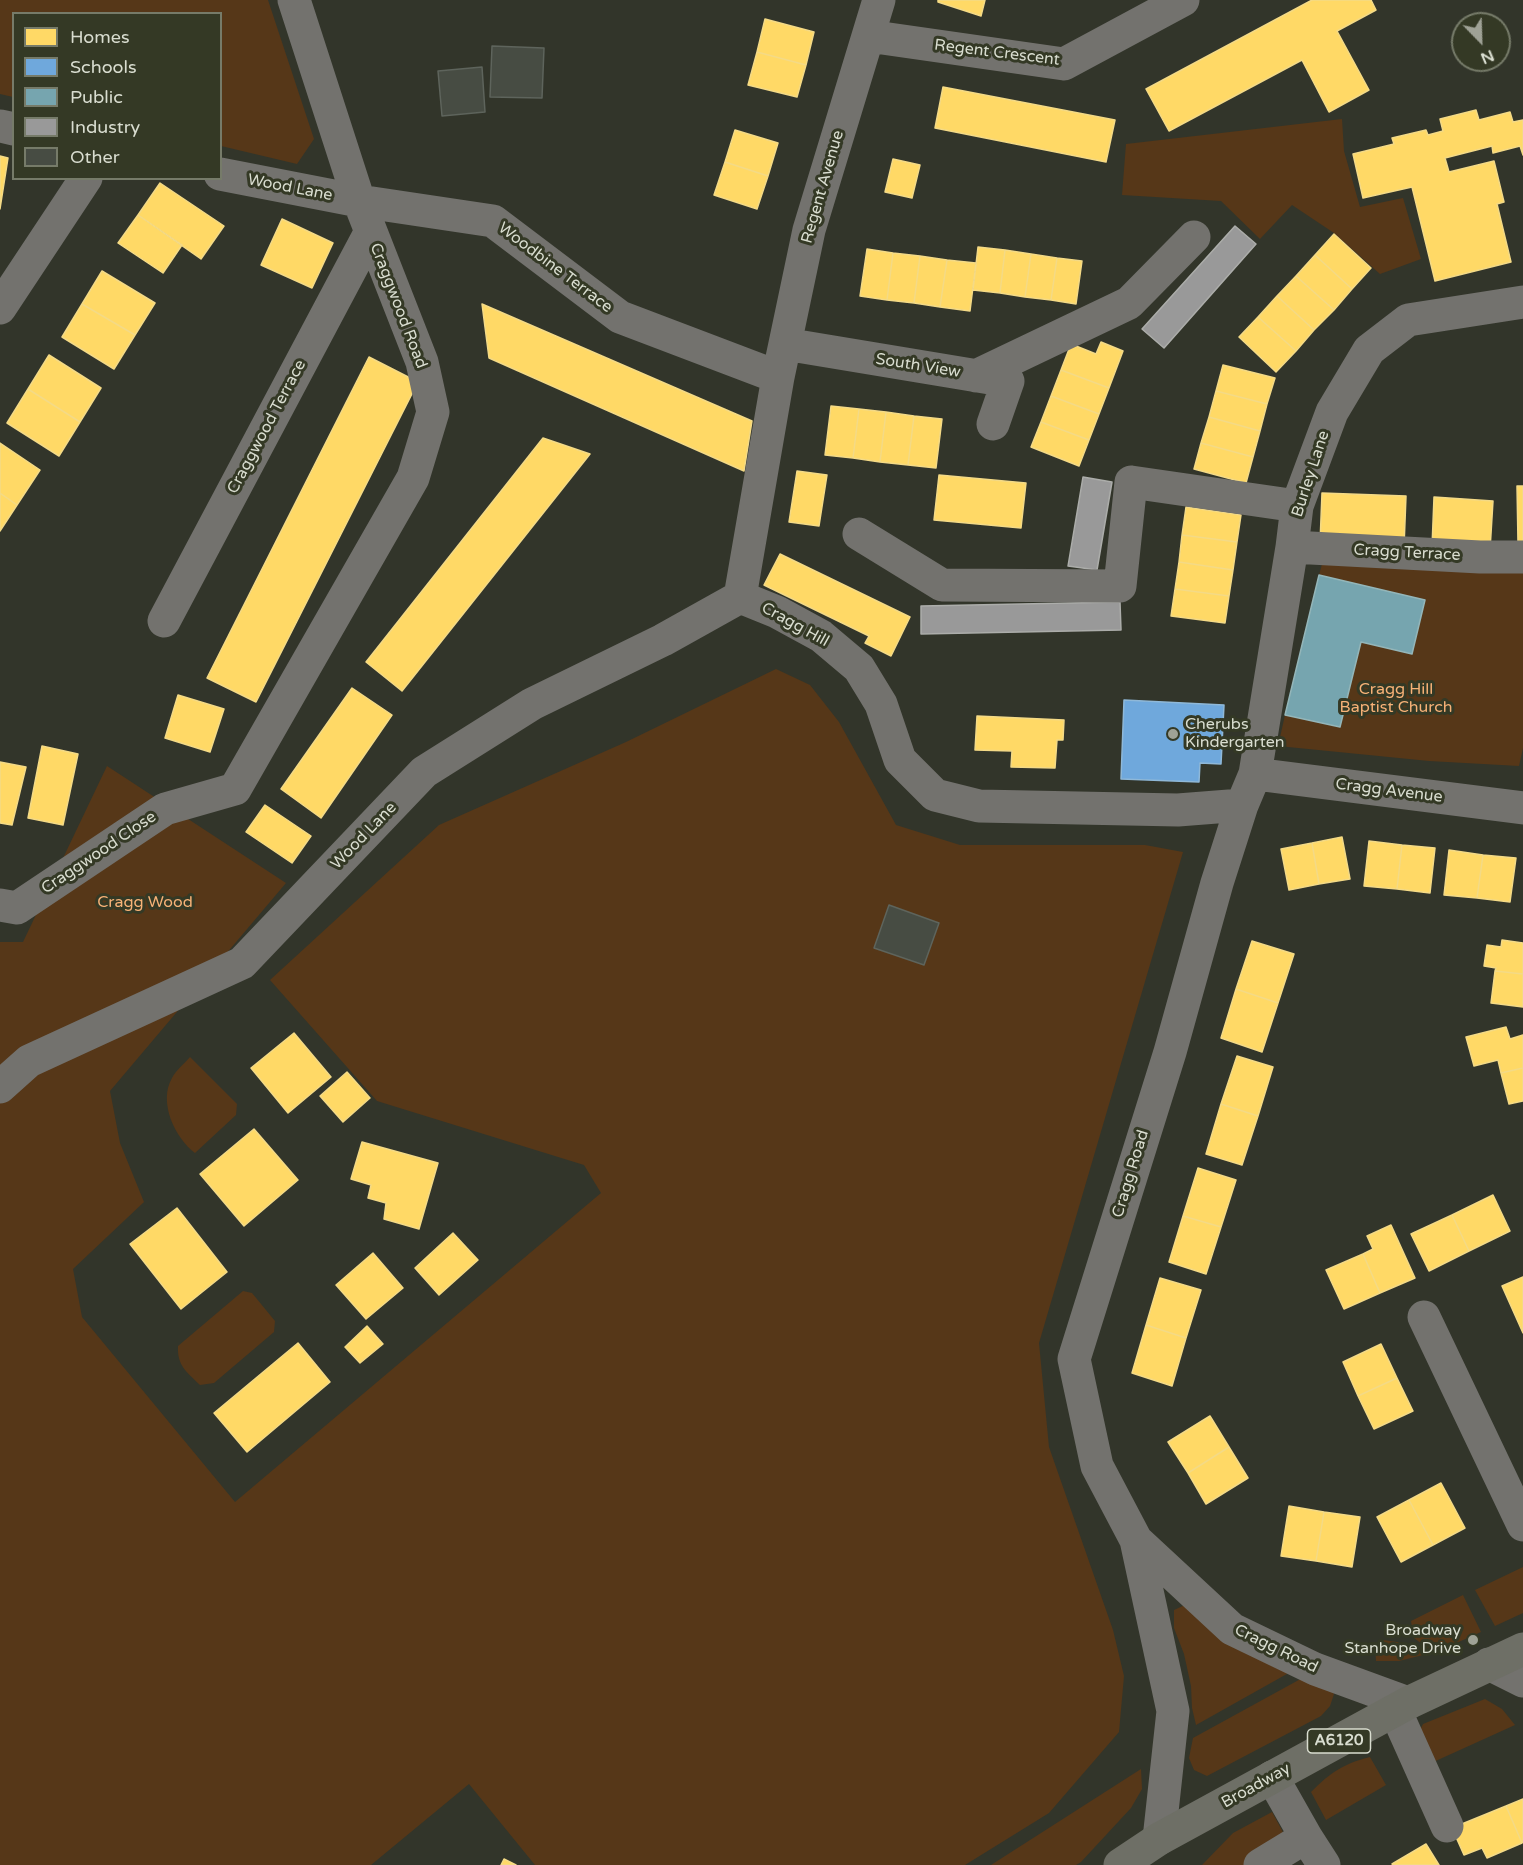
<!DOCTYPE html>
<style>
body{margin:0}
#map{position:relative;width:1523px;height:1865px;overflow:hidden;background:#32352a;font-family:"Varela Round",sans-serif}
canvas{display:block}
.legend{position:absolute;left:12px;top:12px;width:210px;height:168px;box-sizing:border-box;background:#343925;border:2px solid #767b69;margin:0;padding:8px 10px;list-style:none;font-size:18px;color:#d9ddd0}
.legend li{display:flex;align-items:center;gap:12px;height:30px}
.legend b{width:30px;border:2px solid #767b69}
.north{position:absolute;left:1451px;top:12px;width:60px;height:60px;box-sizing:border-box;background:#343925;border:2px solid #767b69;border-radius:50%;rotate:157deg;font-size:16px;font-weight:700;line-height:24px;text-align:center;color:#d9ddd0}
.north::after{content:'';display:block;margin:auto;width:21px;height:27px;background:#9fa296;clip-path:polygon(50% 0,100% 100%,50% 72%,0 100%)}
</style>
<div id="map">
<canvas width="1523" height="1865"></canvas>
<ul class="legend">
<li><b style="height:16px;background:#ffd966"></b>Homes</li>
<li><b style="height:16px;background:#6fa8dc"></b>Schools</li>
<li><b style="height:16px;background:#76a5af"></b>Public</li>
<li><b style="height:16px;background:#999"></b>Industry</li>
<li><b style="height:16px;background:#474c43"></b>Other</li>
</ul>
<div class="north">N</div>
</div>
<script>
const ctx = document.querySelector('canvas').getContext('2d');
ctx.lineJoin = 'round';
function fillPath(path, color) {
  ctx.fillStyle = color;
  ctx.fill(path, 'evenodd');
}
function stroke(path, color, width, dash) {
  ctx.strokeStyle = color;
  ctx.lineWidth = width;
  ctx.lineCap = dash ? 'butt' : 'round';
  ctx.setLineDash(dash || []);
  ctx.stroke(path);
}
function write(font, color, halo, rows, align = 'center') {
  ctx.font = font + ' "Varela Round",sans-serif';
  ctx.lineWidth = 6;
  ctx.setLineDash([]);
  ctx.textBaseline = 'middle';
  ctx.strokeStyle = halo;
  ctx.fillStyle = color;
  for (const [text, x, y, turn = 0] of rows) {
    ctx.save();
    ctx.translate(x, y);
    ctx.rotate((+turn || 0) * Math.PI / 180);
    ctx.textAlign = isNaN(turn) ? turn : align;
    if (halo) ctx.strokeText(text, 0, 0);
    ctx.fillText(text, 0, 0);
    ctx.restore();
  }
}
fillPath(new Path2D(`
 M0,0h268l46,139 -17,25 -76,-18 -1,-132h-206l-1,83 -13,-3z
 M1342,119l2,32 16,56 43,-9 18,61 -41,15 -46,-41 -42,-28 -32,34 -39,-38 -99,-6 4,-51z
 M1324,557l199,15v176l-4,18 -90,-5 -151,-15 7,-31 55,12 21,-85 51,11 13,-52 -106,-26z
 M776,669l34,16 29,37 57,103 64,20h185l38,7 -144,491 10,104 64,183 11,46 -5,56 -70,81 -84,52h-430l-66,-81 -98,81h-371v-923h23l84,-176 179,117 -176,208 10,52 24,59 -71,67 9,48 153,185 366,-309 -17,-28 -207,-64 -107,-121 169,-155 187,-83z
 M190,1057l47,47 -1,11 -41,38c-20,-15 -37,-51 -23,-75 4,-8 13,-15 18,-21z
 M243,1291l9,2 23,28 -1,11 -60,51 -14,2c-13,-13 -23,-19 -22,-39z
 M1523,1567v46l-28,13 -20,-36z
 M1463,1595l18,37 -47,21 -20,-15 -3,-17z
 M1187,1604l107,66 -98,55 -4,-17 -1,-22 -7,-32 -10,-26v-18z
 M1383,1640l21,3 23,11 -28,7h-23l-1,-15z
 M1306,1676l19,7 9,11 -4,12 -9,10 -114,60 -13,-6 -5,-12 4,-20z
 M1485,1699l17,10 13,16 -86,39 -10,-32 4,-8z
 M1370,1757l16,28 -60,35 -15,-28c20,-20 32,-28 59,-35z
 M1141,1769l1,20 -11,19 -50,54 -5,3h-85z
 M1272,1812l18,33 -35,20h-53l31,-32z`), '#563718');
const homes = new Path2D(`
 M938,0h47l-4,16 -43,-14z
 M1312,0h59l5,10 -39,21 32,59 -40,22 -27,-52 -133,71 -23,-42z
 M765,19l49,13 -8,33 -49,-13z
 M757,52l49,13 -9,32 -49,-12z
 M943,87l172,33 -9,42 -171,-34z
 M1476,110l3,10 31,-8 3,10 10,-2v35l-3,-9 -27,7 -1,-7 -47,12 4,14 45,-11 10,41 -7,2 14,58 -76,19 -23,-94 -49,11 -10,-44 41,-10 -2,-6 34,-8 2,5 15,-4 -3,-12z
 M735,130l43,13 -10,33 -43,-14z
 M0,156l8,2 -8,51z
 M893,159l27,6 -8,33 -27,-6z
 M725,162l43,14 -11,33 -43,-14z
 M160,183l64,43 -23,33 -63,-44z
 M138,215l44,30 -19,28 -45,-30z
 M282,219l51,24 -21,45 -51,-23z
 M1334,234l37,34 -19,21 -37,-34z
 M978,247l27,3 -5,43 -27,-3z
 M867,249l26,4 -6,47 -27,-4z
 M1005,250l26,4 -6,43 -25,-4z
 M893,253l27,3 -6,47 -27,-3z
 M1031,254l26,4 -6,42 -26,-3z
 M1315,255l37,34 -18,21 -38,-34z
 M920,256l27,4 -7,47 -26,-4z
 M1057,258l25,3 -6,43 -25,-4z
 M947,260l29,3 -6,48 -30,-4z
 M102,271l53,32 -20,32 -53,-31z
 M1296,276l38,34 -20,20 -37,-34z
 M1277,296l37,34 -18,21 -38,-34z
 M82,304l53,31 -21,34 -52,-32z
 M482,304l270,117 -8,50 -255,-113z
 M1258,317l38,34 -20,21 -37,-35z
 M1101,342l22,9 -14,37 -48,-18 10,-26 25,10z
 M49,355l52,33 -21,34 -52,-33z
 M369,357l49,25 -162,320 -49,-24z
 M1223,365l52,13 -8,26 -51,-13z
 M1061,370l48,18 -10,26 -48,-18z
 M28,389l52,33 -21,34 -52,-33z
 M1216,391l51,13 -7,27 -51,-14z
 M1051,396l48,18 -10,26 -48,-18z
 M831,406l28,3 -6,49 -28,-3z
 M859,409l27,3 -6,50 -27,-4z
 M886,412l28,4 -6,49 -28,-3z
 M914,416l28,3 -6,49 -28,-3z
 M1209,417l51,14 -7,26 -52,-14z
 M1041,422l48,18 -10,26 -48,-19z
 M543,438l47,16 -188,237 -36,-29z
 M0,443l40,27 -23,35 -17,-12z
 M1201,443l52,14 -7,26 -52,-14z
 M797,471l30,4 -8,51 -30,-4z
 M939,475l87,8 -5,45 -87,-8z
 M1517,486h6v56l-5,1z
 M0,493l17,12 -17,26z
 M1322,493l84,3 -2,51 -84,-4z
 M1434,497l59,4 -3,49 -58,-3z
 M1186,507l55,8 -4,27 -55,-7z
 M1182,535l55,7 -4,28 -54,-8z
 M780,554l130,63 -19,39 -26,-13 4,-7 -105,-51z
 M1179,562l54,8 -4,26 -54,-7z
 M1175,589l54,7 -4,27 -54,-7z
 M352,688l40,27 -71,103 -40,-29z
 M178,695l46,14 -14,43 -45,-14z
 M977,716l87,4 -1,20h-6l-2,28 -44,-1 1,-16 -37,-1z
 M42,746l36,8 -15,71 -35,-7z
 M0,762l26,5 -14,58 -12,-2z
 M265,805l46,31 -19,27 -46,-31z
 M1342,837l8,42 -31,5 -7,-41z
 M1369,841l33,4 -5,44 -33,-3z
 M1312,843l7,41 -30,6 -8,-41z
 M1402,845l33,3 -5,45 -33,-4z
 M1449,850l34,5 -6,43 -33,-3z
 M1483,855l33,3 -6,44 -33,-4z
 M1502,940l21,3v31l-28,-3 1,-3 -12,-2 3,-21 14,2z
 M1252,941l42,13 -16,49 -42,-14z
 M1495,971l28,3v33l-32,-4z
 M1236,989l42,14 -16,49 -41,-14z
 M1506,1027l4,12 13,-4v33l-22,5 -3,-13 -24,6 -8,-29z
 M294,1033l37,44 -43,36 -37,-45z
 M1237,1056l36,11 -15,49 -37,-12z
 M1523,1068v33l-14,3 -8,-31z
 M347,1072l23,26 -27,24 -23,-26z
 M1221,1104l37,12 -16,49 -36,-11z
 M254,1129l44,51 -54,46 -44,-52z
 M362,1142l76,21 -19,66 -35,-10 2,-16 -18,-5 3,-13 -20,-6z
 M1198,1168l38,12 -15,47 -38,-11z
 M1493,1195l17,36 -41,20 -17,-36z
 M177,1208l50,64 -46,37 -51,-65z
 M1452,1215l17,36 -40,20 -18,-37z
 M1183,1216l38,11 -15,47 -37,-12z
 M1391,1225l24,53 -35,15 -17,-39 10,-5 -6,-13z
 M453,1233l25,27 -39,35 -24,-27z
 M373,1253l30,35 -37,31 -30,-34z
 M1363,1254l17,39 -36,16 -18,-39z
 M1523,1277v56l-21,-47z
 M1160,1278l41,12 -15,48 -40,-13z
 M1146,1325l40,13 -14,48 -40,-13z
 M367,1326l16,18 -23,19 -15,-16z
 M298,1343l32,39 -83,70 -33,-39z
 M1381,1344l16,34 -39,18 -15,-34z
 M1397,1378l16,33 -39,18 -16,-33z
 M1210,1416l19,31 -41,26 -20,-31z
 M1229,1447l19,31 -42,26 -18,-31z
 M1441,1483l24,45 -32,17 -24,-45z
 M1409,1500l24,45 -32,17 -24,-45z
 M1289,1506l35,6 -8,49 -35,-5z
 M1324,1512l36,5 -8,50 -36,-6z
 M1523,1799v43l-1,1 -16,-37z
 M1506,1806l16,37 -35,15 -5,-10 -18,7 -12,-27z
 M1426,1844l13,21h-46l-1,-1z
 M504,1859l12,6h-15z`);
fillPath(homes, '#ffd966');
stroke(homes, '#f4da86', 1.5);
const schools = new Path2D(`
 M1124,700l100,5 -3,59 -21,-1 -1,19 -78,-3z`);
fillPath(schools, '#6fa8dc');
stroke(schools, '#8fb8d8', 1.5);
const public = new Path2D(`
 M1319,575l106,25 -13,54 -51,-12 -21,85 -55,-12z`);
fillPath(public, '#76a5af');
stroke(public, '#94b6b9', 1.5);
const industry = new Path2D(`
 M1235,226l21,18 -92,104 -22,-19z
 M1083,477l29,5 -15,88 -29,-4z
 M1120,602l1,28 -200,4v-28z`);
fillPath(industry, '#999');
stroke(industry, '#acadaa', 1.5);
const building = new Path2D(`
 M492,46l52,2 -2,50 -52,-1z
 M482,67l3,45 -43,4 -4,-45z
 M889,905l50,18 -15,42 -50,-17z`);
fillPath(building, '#474c43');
stroke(building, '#5e645c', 1.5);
stroke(new Path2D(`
 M879,0l-70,230 -31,147 -38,220 37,15 44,24 38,32 22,36 19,56 35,35 44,11 199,4 64,-5
 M868,36l196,28 119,-64
 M0,126l14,3
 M220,174l139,27 134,20 127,96 158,60
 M0,308l86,-130
 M785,344l223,37 -15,43
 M976,376l153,-73 65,-66
 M859,534l83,51 178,1 11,-104 166,24
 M1292,547l188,10h43
 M164,621l206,-388
 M1255,774l268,34
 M0,905l17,3 148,-99 70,-20 178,-311 20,-66 -11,-50 -63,-161 -65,-201
 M0,1087l29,-26 213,-98 182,-191 108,-68 131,-64 77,-43
 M1424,1317l99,208
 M1136,1540l37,171 -14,128
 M1489,1664l34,17
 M1408,1703l-93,-34 -83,-40 -96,-89 -39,-74 -23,-107 96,-307 47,-169 25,-78 13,-31 37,-227 5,-41 35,-94 37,-62 39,-30 115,-18
 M1395,1710l52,116
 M1272,1777l34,60
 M1260,1865l46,-28 18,28`), '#73726e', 33);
stroke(new Path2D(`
 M1120,1865l39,-26 249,-136 115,-54`), '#6e6f66', 33);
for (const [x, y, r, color] of [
 [1173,734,6,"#9fa296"],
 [1473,1640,6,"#9fa296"]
]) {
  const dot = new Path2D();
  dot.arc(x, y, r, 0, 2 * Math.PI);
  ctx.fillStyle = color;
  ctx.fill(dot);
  stroke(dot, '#343925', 2);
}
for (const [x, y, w] of [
 [1339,1741,63]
]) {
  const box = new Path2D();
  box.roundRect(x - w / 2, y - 12, w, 24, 4.5);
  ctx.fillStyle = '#343925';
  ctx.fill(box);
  stroke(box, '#d9ddd0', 1.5);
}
write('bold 15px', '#d9ddd0', null, [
 ["A6120",1339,1741]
]);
write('16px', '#d9ddd0', '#343925', [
 ["Regent Crescent",997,53,7],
 ["Regent Avenue",823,187,-74],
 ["Wood Lane",290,188,11],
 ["Woodbine Terrace",555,268,37],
 ["Craggwood Road",398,306,69],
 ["South View",918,366,9],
 ["Craggwood Terrace",267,427,-62],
 ["Burley Lane",1311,474,-72],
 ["Cragg Terrace",1407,553,3],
 ["Cragg Hill",795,625,29],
 ["Cragg Avenue",1389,791,7],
 ["Wood Lane",364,836,-46],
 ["Craggwood Close",99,853,-34],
 ["Cragg Road",1131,1174,-73],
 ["Cragg Road",1276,1649,26],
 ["Broadway",1256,1786,-29]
]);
write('16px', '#f7b277', '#343925', [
 ["Cragg Hill",1396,690],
 ["Baptist Church",1396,708],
 ["Cragg Wood",145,903]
]);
write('16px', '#d9ddd0', '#343925', [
 ["Cherubs",1185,725],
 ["Kindergarten",1185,743],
 ["Broadway",1461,1631,"right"],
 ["Stanhope Drive",1461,1649,"right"]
], 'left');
</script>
